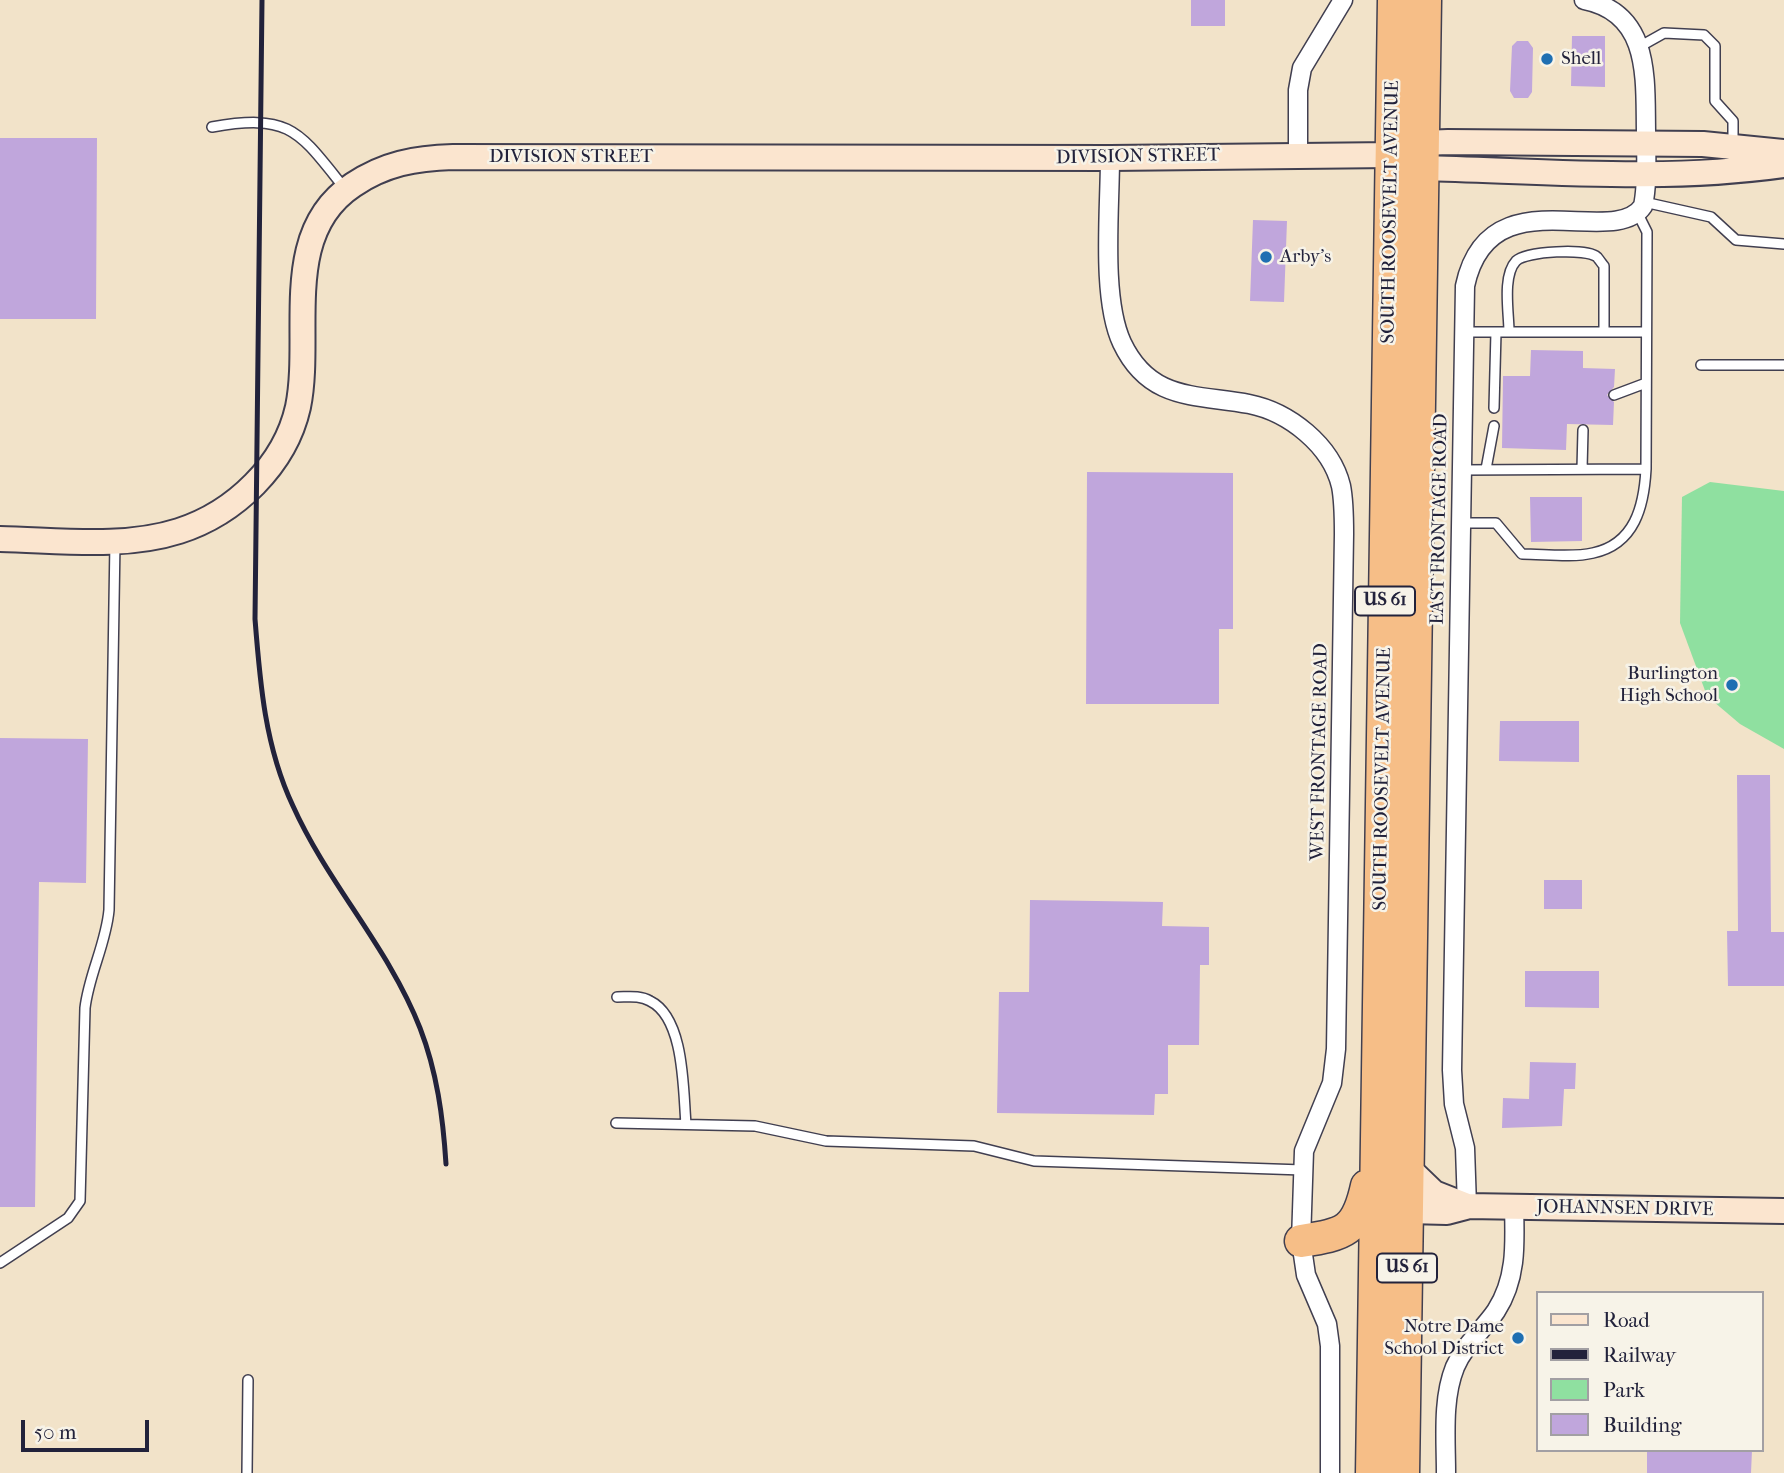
<!DOCTYPE html>
<style>
body{margin:0}
#map{position:relative;width:1784px;height:1473px;overflow:hidden;background:#f2e3c9;font-family:"IM FELL French Canon",serif}
canvas{display:block}
.legend{position:absolute;left:1536px;top:1291px;width:228px;height:161px;box-sizing:border-box;background:#f7f3e8;border:2px solid #a29fa3;margin:0;padding:9px 12px;list-style:none;font-size:21px;color:#22223b}
.legend li{display:flex;align-items:center;gap:14px;height:35px}
.legend b{width:35px;border:2px solid #a29fa3}
.scale{position:absolute;left:21px;top:1420px;width:128px;height:32px;box-sizing:border-box;border:4px solid #22223b;border-top:0;padding-left:9px;font-size:21px;line-height:24px;white-space:nowrap;color:#22223b;-webkit-text-stroke:5px #f7f3e8;paint-order:stroke}
</style>
<div id="map">
<canvas width="1784" height="1473"></canvas>
<ul class="legend">
<li><b style="height:9px;background:#fbe5cf"></b>Road</li>
<li><b style="height:9px;background:#22223b"></b>Railway</li>
<li><b style="height:19px;background:#8fe0a0"></b>Park</li>
<li><b style="height:19px;background:#c0a6dc"></b>Building</li>
</ul>
<div class="scale">50 m</div>
</div>
<script>
const ctx = document.querySelector('canvas').getContext('2d');
ctx.lineJoin = 'round';
function fillPath(path, color) {
  ctx.fillStyle = color;
  ctx.fill(path, 'evenodd');
}
function stroke(path, color, width, dash) {
  ctx.strokeStyle = color;
  ctx.lineWidth = width;
  ctx.lineCap = dash ? 'butt' : 'round';
  ctx.setLineDash(dash || []);
  ctx.stroke(path);
}
function write(font, color, halo, rows, align = 'center') {
  ctx.font = font + ' "IM FELL French Canon",serif';
  ctx.lineWidth = 5;
  ctx.setLineDash([]);
  ctx.textBaseline = 'middle';
  ctx.strokeStyle = halo;
  ctx.fillStyle = color;
  for (const [text, x, y, turn = 0] of rows) {
    ctx.save();
    ctx.translate(x, y);
    ctx.rotate((+turn || 0) * Math.PI / 180);
    ctx.textAlign = isNaN(turn) ? turn : align;
    if (halo) ctx.strokeText(text, 0, 0);
    ctx.fillText(text, 0, 0);
    ctx.restore();
  }
}
fillPath(new Path2D(`
 M1710,482l74,9v258l-44,-25 -33,-28 -27,-73 2,-126z`), '#8fe0a0');
fillPath(new Path2D(`
 M1191,0h34v26h-34z
 M1572,36h33v51l-34,-1z
 M1517,41h11l5,7 -1,44 -4,6h-14l-4,-7 2,-45z
 M0,138h97l-1,181h-96z
 M1253,220l34,1 -3,81 -34,-1z
 M1531,350l52,1v17l32,1 -1,18 -7,8 7,7 -1,23 -46,-1 -1,26 -64,-2 1,-72h27z
 M1087,472l146,1v156h-14v75h-133z
 M1530,497h52v44l-51,1z
 M1500,721h79v41l-80,-1z
 M0,738l88,1 -2,144 -47,-1 -4,325h-35z
 M1737,775h33l1,157h13v54h-56l-1,-55h11z
 M1544,880h38v29h-38z
 M1030,900l133,2 -1,24 47,1v38h-9l-1,80h-31v49h-13l-1,21 -157,-2 2,-121h30z
 M1525,971h74v37l-74,-1z
 M1530,1062l46,1 -1,26h-11l-2,37 -60,2 1,-30 26,1z
 M1647,1450h105l-1,23h-104z`), '#c0a6dc');
const lane = new Path2D(`
 M1639,47l25,-14 40,2 11,11v55l18,20v25
 M212,127c80,-14 87,5 134,63
 M1644,202l67,15 25,23 48,4
 M1463,332h183
 M1509,332c0,-19 -7,-56 7,-71 10,-10 71,-13 81,-4 1,1 6,8 7,9v66
 M1701,365h83
 M1614,395l32,-12
 M1494,408l2,-76
 M1486,469l8,-43
 M1582,469l1,-39
 M1461,470l185,-1 1,-237 -9,-18
 M1460,523h36l26,31c22,0 50,4 71,-1 42,-9 51,-47 53,-84
 M617,997c11,0 23,-2 33,4 35,17 33,90 36,123
 M616,1123l139,3 71,15 148,5 60,15 269,9
 M0,1263l68,-45 12,-17 5,-193c4,-34 21,-64 24,-98l6,-368
 M247,1473l1,-93`);
const street = new Path2D(`
 M1298,156v-66l4,-22 41,-68
 M1110,158c0,52 -9,140 12,185 28,59 75,51 127,61 40,8 82,41 92,82 3,15 3,32 3,48l-8,515 -4,34 -28,68 -3,90 5,34 21,49 3,22v127
 M1467,1206l-2,-58 -11,-44 -2,-34 13,-784c24,-113 148,-35 178,-80 5,-24 3,-50 3,-75 -1,-52 5,-118 -62,-131
 M1446,1473c0,-34 -4,-74 9,-106 10,-23 28,-37 41,-56 21,-32 19,-68 18,-104`);
const secondary = new Path2D(`
 M1406,160l17,8c119,3 243,14 361,-3
 M0,539c57,1 123,10 179,-8 56,-18 106,-66 119,-124 15,-73 -19,-173 55,-222 31,-21 62,-27 100,-28l657,1 282,-3 31,-12 25,-1 255,2 81,8
 M1408,1168l26,25 33,13 317,5
 M1408,1211l39,1 19,-5`);
const highway = new Path2D(`
 M1301,1241c44,-7 56,-9 66,-55
 M1372,1473l22,-1473
 M1403,1473l22,-1473`);
stroke(lane, '#413f50', 12);
stroke(street, '#413f50', 21);
stroke(secondary, '#413f50', 28);
stroke(highway, '#413f50', 35);
stroke(lane, '#fff', 9);
stroke(street, '#fff', 18);
stroke(secondary, '#fbe5cf', 24);
stroke(highway, '#f6be87', 32);
stroke(new Path2D(`
 M262,0l-7,619c5,64 10,128 38,187 35,78 96,142 127,222 17,44 23,89 26,136`), '#22223b', 5);
for (const [x, y, r, color] of [
 [1547,59,7,"#1f6fb2"],
 [1266,257,7,"#1f6fb2"],
 [1732,685,7,"#1f6fb2"],
 [1518,1338,7,"#1f6fb2"]
]) {
  const dot = new Path2D();
  dot.arc(x, y, r, 0, 2 * Math.PI);
  ctx.fillStyle = color;
  ctx.fill(dot);
  stroke(dot, '#f7f3e8', 2.5);
}
for (const [x, y, w] of [
 [1385,601,60],
 [1407,1268,60]
]) {
  const box = new Path2D();
  box.roundRect(x - w / 2, y - 14.5, w, 29, 5);
  ctx.fillStyle = '#f7f3e8';
  ctx.fill(box);
  stroke(box, '#22223b', 2);
}
write('bold 18px', '#22223b', null, [
 ["US 61",1385,601],
 ["US 61",1407,1268]
]);
write('19px', '#22223b', '#f7f3e8', [
 ["Shell",1561,59],
 ["Arby's",1280,257],
 ["Burlington",1718,674,"right"],
 ["High School",1718,696,"right"],
 ["Notre Dame",1504,1327,"right"],
 ["School District",1504,1349,"right"]
], 'left');
write('19px', '#22223b', '#f7f3e8', [
 ["DIVISION STREET",571,157],
 ["DIVISION STREET",1138,157,-1],
 ["SOUTH ROOSEVELT AVENUE",1391,212,-89],
 ["EAST FRONTAGE ROAD",1440,519,-89],
 ["WEST FRONTAGE ROAD",1320,752,-89],
 ["SOUTH ROOSEVELT AVENUE",1383,779,-89],
 ["JOHANNSEN DRIVE",1625,1209,1]
]);
</script>
